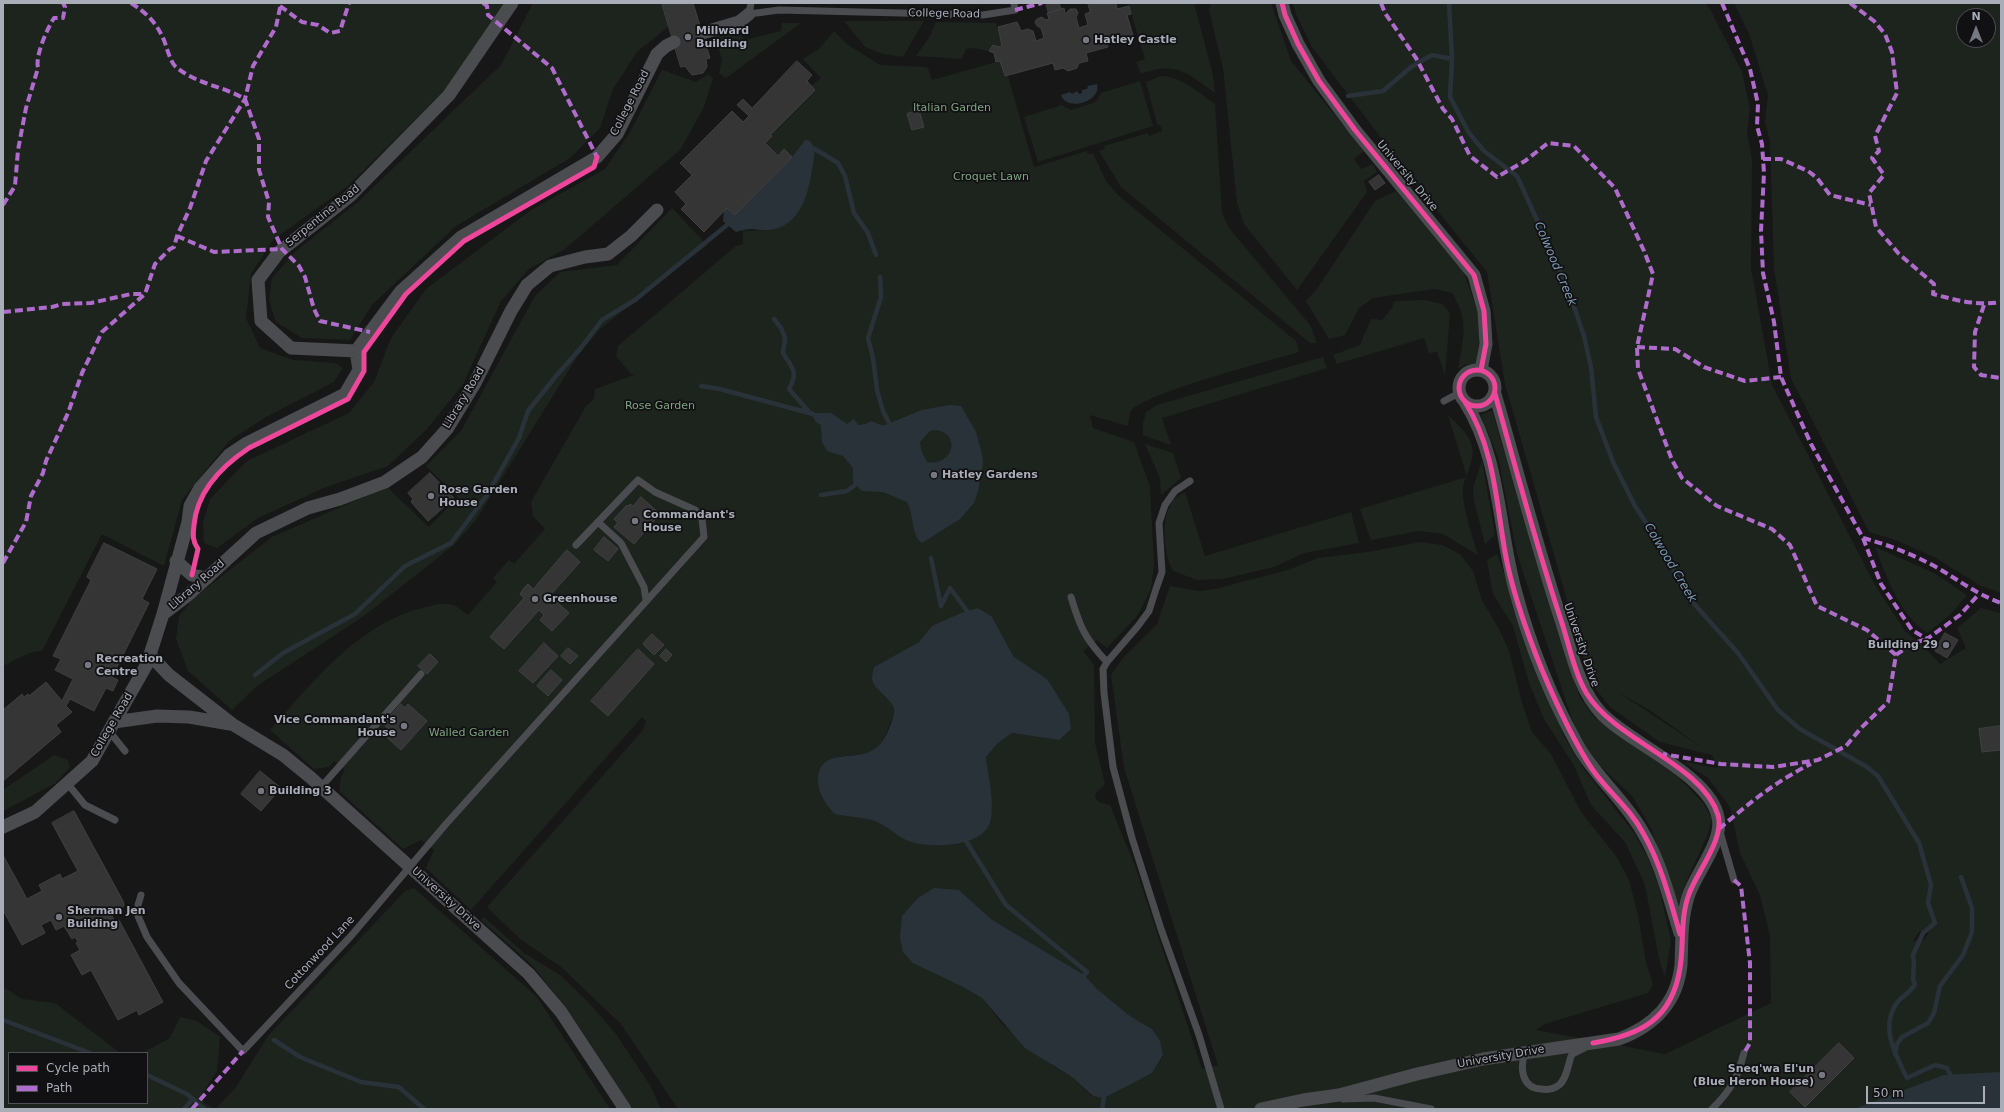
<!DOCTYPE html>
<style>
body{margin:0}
#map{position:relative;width:2004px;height:1112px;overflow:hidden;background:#171717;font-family:"DejaVu Sans",sans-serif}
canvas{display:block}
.frame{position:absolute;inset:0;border:4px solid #a8adb8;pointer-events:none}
.legend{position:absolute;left:8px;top:1052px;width:140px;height:52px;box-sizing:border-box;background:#111113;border:1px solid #4d4f55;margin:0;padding:5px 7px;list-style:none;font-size:12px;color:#a8adb8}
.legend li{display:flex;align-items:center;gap:8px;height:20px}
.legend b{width:20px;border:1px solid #4d4f55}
.north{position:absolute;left:1956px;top:8px;width:40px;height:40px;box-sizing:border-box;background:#111113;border:1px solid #4d4f55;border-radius:50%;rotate:0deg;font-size:11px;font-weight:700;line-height:16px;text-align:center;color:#a8adb8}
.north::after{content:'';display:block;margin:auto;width:14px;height:18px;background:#757880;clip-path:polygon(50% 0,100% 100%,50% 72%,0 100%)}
.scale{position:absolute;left:1866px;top:1086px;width:119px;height:18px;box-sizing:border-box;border:2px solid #a8adb8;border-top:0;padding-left:5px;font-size:12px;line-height:14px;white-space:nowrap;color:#a8adb8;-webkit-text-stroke:3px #111113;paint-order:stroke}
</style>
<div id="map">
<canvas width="2004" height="1112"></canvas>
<div class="frame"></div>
<ul class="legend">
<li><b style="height:5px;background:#ed469a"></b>Cycle path</li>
<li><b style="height:5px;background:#b06ccc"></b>Path</li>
</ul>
<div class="north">N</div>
<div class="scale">50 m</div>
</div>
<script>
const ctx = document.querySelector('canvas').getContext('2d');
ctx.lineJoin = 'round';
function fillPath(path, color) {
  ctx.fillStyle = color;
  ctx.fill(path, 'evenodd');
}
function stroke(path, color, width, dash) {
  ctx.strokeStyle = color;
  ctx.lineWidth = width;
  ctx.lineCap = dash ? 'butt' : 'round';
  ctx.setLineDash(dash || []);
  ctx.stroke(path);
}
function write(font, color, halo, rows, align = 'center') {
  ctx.font = font + ' "DejaVu Sans",sans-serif';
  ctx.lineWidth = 3.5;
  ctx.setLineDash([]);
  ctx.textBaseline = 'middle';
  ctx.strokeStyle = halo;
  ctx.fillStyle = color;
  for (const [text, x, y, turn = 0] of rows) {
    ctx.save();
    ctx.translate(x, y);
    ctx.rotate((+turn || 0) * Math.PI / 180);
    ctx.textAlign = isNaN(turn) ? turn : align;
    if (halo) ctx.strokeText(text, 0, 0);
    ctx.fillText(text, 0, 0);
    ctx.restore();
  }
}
fillPath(new Path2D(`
 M3,3h510l-37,56 -128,127 -75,54 -22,34 -5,44 14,30 33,12 42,3 8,5 -9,14 -68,35 -37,24 -47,59 -18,66 -62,-32 -60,117c-14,0 -26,9 -39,15z
 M533,3h129l7,23 -32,26 -24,37 -13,39 -30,30 -114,68 -84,79 -22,35 -48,-2 -26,-16 -7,-22 3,-22 24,-27 63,-50 142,-136z
 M1128,3h66l19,72 2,18c-28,-20 -39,-32 -74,-19l-5,-12 9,-3z
 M1211,3h60l20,58 73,90 -10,8 7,10 12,-5 4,8 -13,9 3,11 -70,98 -53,-66 -7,-21 -14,-135 -14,-58z
 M1293,3h412l5,6 32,63 8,37 -3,23 5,27 -1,109 21,117 103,200 30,46 19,16 16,17 26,-16 -9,-20 24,-20 20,5v496h-1323l-57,-85 -60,-57 -41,-28 -33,-32 156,-177 3,-9 -4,-4 -171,193 -45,-42 8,-18 -13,-10 -18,9 -64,-58 2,-14 4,-7 -11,-9 -5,6 -15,2 -44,-39c44,-49 88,-107 156,-123 8,-2 19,-5 27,-2 6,2 10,7 15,10l29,-33 -4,-4 16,-18 5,4 31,-35 -12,-13 -2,-14 55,-96 8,-7 1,-10 39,-14 -3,-1 -15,-18 2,-10 118,-100 7,-2v-13l26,-1 36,-90 -13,17 -8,-7 -6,6 -13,-13 6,-7 -1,-1 44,-45 -3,-4 10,-8 -18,-19 17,-11 14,-17 13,13 33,21 45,2 3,1 4,12 68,-19 4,15h4l26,91 53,-16 1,3 5,-1 13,28 13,15 177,145 3,11c-27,8 -157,42 -168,59 -2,3 -2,10 -3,15l-38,-11 3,13 41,14 16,44 4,79 -3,24 -13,26 -31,33 -10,-8 -14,11 11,14 1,78 10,41 -9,9 -1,5 4,4 11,3 25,61 67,203 16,-4 -94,-297 -13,-93 11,-16 35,-35 13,-38 29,5 16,-2 73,-19 30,-12 50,-6 52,-10 22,3 18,9 13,17 9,29 18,31 9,20 13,52 10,29 19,22 30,58 35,44 13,24 9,35 8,47 7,23 -5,8 -103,31 -9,6 129,24 106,-51 -1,-67 -10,-41 -20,-42 -10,-46 -22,-29 -24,-16 34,6 -6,-13 -52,-13 -50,-35 -15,-19 -10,-25 -80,-279 -18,-112 -67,-83 -108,-142 -16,-33zM992,617l22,40 33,22 12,61 -47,-7 -14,10 -12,14 6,53 -13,26 -28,8 -40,-2 -35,-21 -36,-65c28,0 39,-2 49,-30 2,-4 5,-10 5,-15 -1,-19 -25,-14 -20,-44l45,-25 13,-16zM1618,692l33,19 50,36zM959,890l32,29 91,55 15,15 33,27 22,13 11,27 -11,17 -33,16 -27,7 -20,-19 -18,-10 -50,-41 -22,-28 -21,-12zM1934,923l-9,16 -12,2 5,-8z
 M1734,3h267v590l-20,-7 -45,-28 -40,-18 -27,-8 -78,-154 -17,-110 -4,-126 -5,-20 3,-27 -19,-61zM1964,16h24v24h-24z
 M844,21h80l-21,36 -20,-3 -18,-7z
 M936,22l60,1 6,23 -4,1 -5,-2 -4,6 -17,-3 -6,1 -5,10 -45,-3 14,-20z
 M782,23h19l-75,55 -7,-5 3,-13 -8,-26 22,-4 9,10 36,-9z
 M662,70l34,12 13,-8 4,5 -10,30 -23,41 -115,99 -36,20 -28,32 -38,83 -36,45 -39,37 -62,21 -68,31 -41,30 -13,-5 -1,-21 7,-23 37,-38 102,-48 25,-31 17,-44 35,-49 105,-79 74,-41 25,-37z
 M1161,76c20,0 38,17 54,28l7,109 7,15 81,97 7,18h-7l-189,-156 -22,-36 6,-2 -1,-3 44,-13 1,3 13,-5 -1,-5 -4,-2 -11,-42z
 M1140,81l13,45 -115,36 -14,-45 38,-12 9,5 25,-8 5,-9z
 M1396,191l68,82 14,40 1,29 -3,22h-10l-8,5c5,-31 12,-47 -6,-76l-17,-4 -62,9 -14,10 -14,27 -16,4 -23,-38 11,-12 58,-88z
 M672,208l35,37 -107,84 -23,28 -101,163 -22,25 -90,71 -107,70 -25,24 -44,-39 -12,-32 3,-23 16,-19 77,-60 115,-50 42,40 29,-30 -32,-31 35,-35 74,-135 25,-24 57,-7z
 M1425,300l17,4 8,9 -5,62 -8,-23 -8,1 -5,-15 -87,26 -4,-9 27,-10 11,-26 11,1 10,-12 2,-7z
 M1323,357l4,11 -165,50 9,27 -28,-10v-12l3,-11 11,-7z
 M1492,410l41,141 47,147 15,20 82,58 27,28 8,15 -4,15 -21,46 -9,26 -26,-76 -20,-34 -36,-34 -21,-34 -58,-174 -19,-97 -17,-42z
 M1448,415c16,17 31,25 22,51 -2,7 -7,16 -7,23 -1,19 10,48 15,66l-35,-21 -24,-3 -48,9 -11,-31 107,-32z
 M1145,444l28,9 8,25 -20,17 -1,-17z
 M1482,460l13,75 -10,9 -11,-43 -1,-13z
 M1185,492l20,64 146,-44 8,31 -55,10 -30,14 -51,12 -26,1 -24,-9c-10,-17 -13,-56 1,-72 3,-3 8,-5 11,-7z
 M1875,547l59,26 33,22 -17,20 -23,18c-28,-20 -40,-55 -52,-86z
 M1497,554l67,183 22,35 48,61 14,25 11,29 12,53 -6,37 -6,-18 -14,-74 -20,-43 -34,-37 -18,-41 -29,-45 -15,-36 -16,-57 -20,-32 -6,-34z
 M54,755l14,5 2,7 -14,16 -53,28v-21z
 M414,888l123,109 73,112h-394l20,-22 32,-51 137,-145z
 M484,917l40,36 36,22 29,28 27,31 34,51 11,24h-28l-70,-104 -30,-39 -52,-46z
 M3,987l19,12 33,4 64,49h25l26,-14 10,-21 17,4 23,16 -3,34 -16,25 4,8 10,5h-212zM9,1053h138v50h-138z`), '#1d241e');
fillPath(new Path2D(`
 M1097,84c5,18 -31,28 -36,11l9,-3 2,2 5,-3 2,3 3,-1v-3l5,-1 1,-3z
 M805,140l5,1 5,8c-4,30 -8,77 -46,81 -6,1 -12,-1 -18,-1 -5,0 -11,2 -15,3l-13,-11 1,-10 3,-3 8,6 57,-57z
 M949,405l12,1 15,26 6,22 1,9 -5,28 -4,12 -14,16 -38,24c-11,-8 -8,-29 -15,-41l-24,-10 -21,-1 -9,-9v-14l-10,-12 -16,-5 -5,-9 -1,-17 -5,-3 -4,-7 3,-2h16l16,11 7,-5 4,6 8,-1 5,-3 10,4h4l37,-15zM937,430c26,6 14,37 -10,32l-6,-12 -1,-8 10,-11z
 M978,608l14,9 22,40 33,22 22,35 2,15 -12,11 -47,-7 -14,10 -12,14c2,18 11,55 2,70 -12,20 -57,21 -77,15 -12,-4 -22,-15 -34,-20 -12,-5 -29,-5 -42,-8 -9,-9 -17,-21 -17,-34 1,-33 36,-18 55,-30 12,-7 17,-23 21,-36 3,-14 -19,-21 -22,-35 0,-3 1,-8 2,-12l45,-25 13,-16 29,-13z
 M934,888l25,2 32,29 93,56 13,14 33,27 22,13 8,12 3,14 -11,18 -48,25 -11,-2 -21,-19 -47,-29 -43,-50 -21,-12 -48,-23 -10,-11 -3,-15 2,-21 16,-18z
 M2001,1072v37h-147l90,-34z`), '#2a3239');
stroke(new Path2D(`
 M1449,3l3,56 -2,38 19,36 15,18 33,25 50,110 17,50 7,31 5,50 17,45 22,44 24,36 29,55 50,56 40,57 22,19 67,38 11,9 41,67 12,42 -3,18 7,20 -12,10 -10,22 1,9 -1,15 2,5c-4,9 -14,12 -19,20 -16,25 0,51 11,74l28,-13 12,3 3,6
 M1348,96l35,-5 28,-24 21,-12 20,4
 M815,149l23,14 7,13 9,37 14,20 8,22
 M880,277l1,20 -13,41 5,20 4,32 6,21 6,12
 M774,319l7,9 4,10 -2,15c9,15 16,18 6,36l21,24
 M701,386l19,3 93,25
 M821,495l26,-4 8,-6
 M931,558l10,48 9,-18 17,23
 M255,675l28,-22 72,-39 50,-48 46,-23 36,-48 32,-57 9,-27 28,-35 24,-27 22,-29 33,-20 92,-75
 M966,841l40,64 81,67 -3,3
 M3,1020l87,33
 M274,1040l26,17 61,25 38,5 25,22
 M1895,1054l2,-10 5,-7 26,-14 6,-10 6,-27 23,-31 9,-23v-24l-11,-31
 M147,1075l40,19 17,15
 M184,1109l9,-10
 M1102,1109l2,-11`), '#2a3239', 4.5);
const building = new Path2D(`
 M662,3h31l17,55 -4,1 1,8 -4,6 -11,2 -7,-9 -4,1z
 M1046,3h13l2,6 -12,4z
 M1088,3h28l1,6 12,-3 2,8 -4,1 7,24 -16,5 -1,-4 -10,3 1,4 -22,6 2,8 -9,2 -2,5 -9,3 -5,-3 -8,2 -2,-7 -48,13 -5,-15 -4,1 -2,-9 -5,-2 4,-6 5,2 4,-1 -4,-19 19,-5 4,9 7,-2 5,2 3,10 8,-3 -3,-10 -4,-2 -2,-4 2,-3 5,-2 4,3 3,-1 -2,-6 14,-4 3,-1 1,6 5,-5h6l2,4 -2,4 3,11 9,-3 -3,-11 5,-2z
 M797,61l15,14 -5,6 8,9 -45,45 2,1 -7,7 13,13 6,-7 8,8 -57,58 -8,-7 -23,24 -23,-23 5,-5 -11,-12 17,-17 -12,-12 52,-52 11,11 6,-6 -12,-11 6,-6 9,9z
 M919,110l5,17 -12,3 -5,-16z
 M1379,175l6,8 -10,7 -6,-8z
 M430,473l24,25 -26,23 -17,-19 2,-3 -5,-6z
 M641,497l19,17 -26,30 -20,-17 4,-4 -4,-4 13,-14 1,1 2,-2 3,2z
 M604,537l14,12 -10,12 -14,-11z
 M104,543l53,26 -15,30 7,4 -37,74 6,3 -5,11 -7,-3 -12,23 -24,-12 -4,7 6,6 -16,13 5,7 -58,49v-71l19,-16 2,3 4,-3 1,2 17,-14 16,19 11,-22 -18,-9 6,-11 -8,-3 38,-76 -4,-3z
 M567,550l13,12 -34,38 6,6 4,-5 13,12 -17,18 -12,-11 4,-5 -5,-5 -35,39 -14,-12 34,-39 -4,-4 4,-6 4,-4 5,5z
 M1945,633l13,7 -11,18 -12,-7z
 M652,634l12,11 -10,10 -11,-11z
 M544,643l14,13 -25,27 -14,-12z
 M568,648l10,8 -8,8 -9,-8z
 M638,649l16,15 -46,52 -17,-15z
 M666,649l6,6 -6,7 -6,-6z
 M430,654l8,8 -11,12 -9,-8z
 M551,670l11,10 -14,16 -11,-10z
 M401,704l4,4 3,-4 19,17 -26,29 -19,-17 5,-5 -3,-4z
 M2001,726v24l-19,2 -3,-23z
 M260,771l21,17 -20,23 -20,-17z
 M74,811l49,90 1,5 -13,8 4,8 4,-2 44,82 -24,13 -2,-5 -19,10 -27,-50 -9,5 -11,-20 9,-5 -4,-7 2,-1 -3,-5 -3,2 -8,-13 -8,4 -5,-10 -10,5 4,8 -23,12 -19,-35v-55l24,44 15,-8 -3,-6 21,-11 2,5 16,-8 -26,-48z
 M1839,1043l15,15 -49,49 -15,-15z`);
fillPath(building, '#353536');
stroke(building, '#3f4043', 1);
stroke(new Path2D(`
 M674,42l28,-9`), '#343537', 13, [13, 6]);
stroke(new Path2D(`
 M751,3l-2,11 30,-4 204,5 32,-5 -1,-7
 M1444,401l15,-8
 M1190,481l-15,10 -10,14 -6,18 3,49 -6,17 -7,22 -11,15 -31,36 -4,7 1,24 9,74 19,71 29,91 38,106 22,74
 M598,522l23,21 23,44 2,13
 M1071,597c9,30 14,42 36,65
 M109,731l16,20
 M67,783l18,22 30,15
 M321,787l100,-113
 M1720,832l14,48
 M141,895l-3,10v11l9,21 32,46 64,68 108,-115 95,-112 258,-287 -2,-18 -7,-9 -40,-18 -17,-12 -62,65
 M1525,1052c-5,15 -4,36 16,37 6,1 13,0 18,-4 8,-6 9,-22 13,-31l12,-6
 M1343,1099l31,-1 57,11
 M1712,1109c19,-19 25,-30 32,-56`), '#4b4c50', 7);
stroke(new Path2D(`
 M1282,3l3,12 13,29 21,37 36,49 119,145 10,36 2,33 -5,26
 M702,33l37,-11 10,-8
 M356,351l-65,-3 -30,-27 -3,-41 21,-28 71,-56 99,-101 63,-92
 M1459 388a18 18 0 1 1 36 0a18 18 0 1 1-36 0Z
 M1465,402c36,57 33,128 51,191 14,52 35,104 61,151 18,33 47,55 65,87 19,31 27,67 38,102
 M176,561l16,14 15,3
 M163,614l25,-19 68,-62 52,-25 32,-9 45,-17 37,-25 25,-28 28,-46 36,-72 16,-26 23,-19 35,-9 23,-3 23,-18 26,-26
 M150,655l19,20 63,49 51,31 27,22 219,197 32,38 64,97
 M114,722l43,-6 32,1 41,7
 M3,827l32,-15 57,-51 55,-97 16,-50 25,-92 2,-16 10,-18 29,-33 18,-12 98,-49 14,-24 -3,-19 45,-60 60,-54 136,-80 20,-23 40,-80 9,-8 8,-4
 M1261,1109l42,-9 36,-5 78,-21 66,-15 136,-20c34,-13 58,-35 62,-74 1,-22 0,-46 7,-68 7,-23 36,-56 30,-80 -8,-42 -89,-74 -117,-104 -22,-24 -29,-59 -39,-90 -25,-76 -45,-153 -67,-229`), '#4b4c50', 13);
stroke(new Path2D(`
 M131,3c14,9 24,18 31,33 5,9 7,25 14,31 20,17 47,19 69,32l14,40v31l10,32 -1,15 14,32 17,17 6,11 9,32 6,12 50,11
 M483,3l4,3 1,9 64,53 45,89
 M1381,3l4,10 31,45 27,51 9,10 18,37 27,21 28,-16 23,-18 26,3 41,42 29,63 9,23 -16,73 1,22 34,91 10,18 35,28 55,23 18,16 27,61 50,24 29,25 -8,47 -27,26 -15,18 -28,14 -45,7 -52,-3 -58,-10
 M1722,3l28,66 8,35 -1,22 5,18 2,29 -3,58 2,42 11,49 7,55 30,67 52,94c26,7 49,16 73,29 23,13 38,26 65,36
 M1850,3l24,18 11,13 7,18 5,41 -22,43 4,15 -7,7 12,17 -15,18 7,34 23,27 35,30 -1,10c23,6 43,12 68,8
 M280,6l22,16 16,3 12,8 10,-2 9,-28
 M1015,10l27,-7
 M1763,159h18l27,12 9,7 13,17 41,10
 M3,205l12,-19 3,-36 8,-42 12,-40c-3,-12 9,-39 16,-50h9l2,-11 -2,-4
 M177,236l37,16 68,-3
 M1984,305l-9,27 -1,35 7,8 20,3
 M3,312l49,-5 10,-3 29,-1 40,-9h14
 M1637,347l38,2 29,18 41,14 36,-4
 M1863,538l18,46 31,46 15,9 33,-24 19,-21
 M3,563l23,-41 5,-26 12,-23 3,-12 22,-48 14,-40 20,-41 43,-38 10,-30 15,-15 4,-2 3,-11 13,-28 16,-47 39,-62 8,-33 23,-39 5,-24
 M1896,655l15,-11 16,-5
 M1719,829c29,-25 57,-48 92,-65
 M1734,880l7,6 9,77v80l-6,10
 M192,1109l51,-58`), '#b06ccc', 4, [8, 4]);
stroke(new Path2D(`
 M1282,3l3,12 13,29 21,37 36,49 119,145 10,36 2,33 -5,26
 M1459 388a18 18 0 1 1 36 0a18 18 0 1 1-36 0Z
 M1495,394c21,75 41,151 66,226 7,21 14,55 26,74 29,47 115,70 131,121 7,23 -21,57 -29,79 -9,24 -5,50 -9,74 -8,52 -40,67 -87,75
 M1465,402c29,45 31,98 40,150 7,40 22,81 37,118 14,33 30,69 50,99 16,23 38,39 51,64 18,31 27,67 37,101
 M192,575l6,-26c-6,-9 -5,-14 -4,-24 3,-33 28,-59 55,-77l99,-49 16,-28v-19l42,-58 58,-53 130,-74 3,-10`), '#ed469a', 5);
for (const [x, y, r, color] of [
 [688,37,4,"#757880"],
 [1086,40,4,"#757880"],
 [934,475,4,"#757880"],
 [431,496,4,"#757880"],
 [635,521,4,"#757880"],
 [535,599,4,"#757880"],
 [1946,645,4,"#757880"],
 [88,665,4,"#757880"],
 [404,726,4,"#757880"],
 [261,791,4,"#757880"],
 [59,917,4,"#757880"],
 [1822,1075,4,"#757880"]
]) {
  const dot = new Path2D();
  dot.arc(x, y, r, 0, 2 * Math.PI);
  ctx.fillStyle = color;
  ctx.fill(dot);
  stroke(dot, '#111113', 1.5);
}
write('11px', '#a8adb8', '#111113', [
 ["College Road",944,14,1],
 ["College Road",630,103,-63],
 ["University Drive",1407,176,50],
 ["Serpentine Road",323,216,-39],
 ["Library Road",464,398,-59],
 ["Library Road",197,585,-41],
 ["University Drive",1581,645,71],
 ["College Road",112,725,-60],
 ["University Drive",446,899,42],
 ["Cottonwood Lane",320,953,-47],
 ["University Drive",1501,1057,-10]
]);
write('bold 11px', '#a8adb8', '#111113', [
 ["Millward",696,31],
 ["Building",696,44],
 ["Hatley Castle",1094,40],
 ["Hatley Gardens",942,475],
 ["Rose Garden",439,490],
 ["House",439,503],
 ["Commandant's",643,515],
 ["House",643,528],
 ["Greenhouse",543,599],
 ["Building 29",1938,645,"right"],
 ["Recreation",96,659],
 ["Centre",96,672],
 ["Vice Commandant's",396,720,"right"],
 ["House",396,733,"right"],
 ["Building 3",269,791],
 ["Sherman Jen",67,911],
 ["Building",67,924],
 ["Sneq'wa El'un",1814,1069,"right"],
 ["(Blue Heron House)",1814,1082,"right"]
], 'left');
write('11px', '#7fa381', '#111113', [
 ["Italian Garden",952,108],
 ["Croquet Lawn",991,177],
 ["Rose Garden",660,406],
 ["Walled Garden",469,733]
]);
write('italic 12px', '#7f9bb3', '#111113', [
 ["Colwood Creek",1555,264,67],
 ["Colwood Creek",1670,563,59]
]);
</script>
